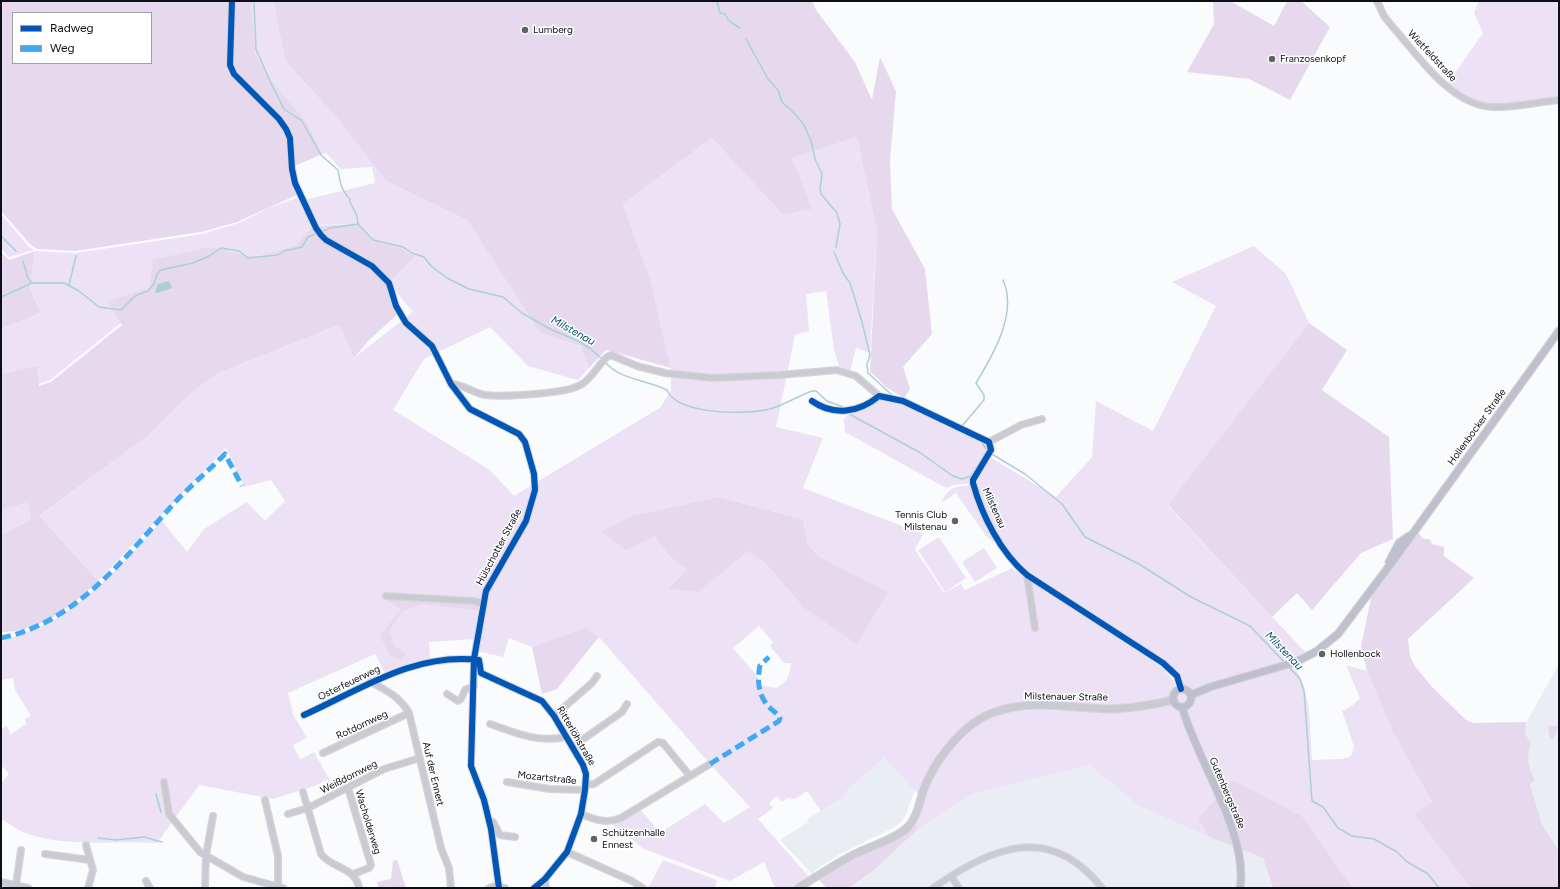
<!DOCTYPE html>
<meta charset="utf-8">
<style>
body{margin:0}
#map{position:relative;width:1560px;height:889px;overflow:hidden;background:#fafbfd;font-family:Figtree,sans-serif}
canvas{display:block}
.frame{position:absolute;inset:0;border:2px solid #0c0f15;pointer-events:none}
.legend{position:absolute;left:12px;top:12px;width:140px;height:52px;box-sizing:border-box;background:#fff;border:1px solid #9e9fa1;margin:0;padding:5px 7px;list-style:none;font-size:12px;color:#0c0f15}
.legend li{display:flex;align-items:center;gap:8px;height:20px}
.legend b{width:20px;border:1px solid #9e9fa1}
</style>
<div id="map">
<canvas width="1560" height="889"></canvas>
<div class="frame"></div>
<ul class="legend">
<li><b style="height:5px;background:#0057b8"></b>Radweg</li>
<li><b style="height:5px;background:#3fa9f5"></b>Weg</li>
</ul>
</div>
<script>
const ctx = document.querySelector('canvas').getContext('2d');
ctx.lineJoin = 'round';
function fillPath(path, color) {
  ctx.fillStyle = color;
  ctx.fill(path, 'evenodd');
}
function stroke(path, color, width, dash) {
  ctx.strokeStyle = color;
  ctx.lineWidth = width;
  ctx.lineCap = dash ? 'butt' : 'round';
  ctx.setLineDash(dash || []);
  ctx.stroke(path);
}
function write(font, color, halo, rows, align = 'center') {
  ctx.font = font + ' Figtree,sans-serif';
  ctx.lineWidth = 3;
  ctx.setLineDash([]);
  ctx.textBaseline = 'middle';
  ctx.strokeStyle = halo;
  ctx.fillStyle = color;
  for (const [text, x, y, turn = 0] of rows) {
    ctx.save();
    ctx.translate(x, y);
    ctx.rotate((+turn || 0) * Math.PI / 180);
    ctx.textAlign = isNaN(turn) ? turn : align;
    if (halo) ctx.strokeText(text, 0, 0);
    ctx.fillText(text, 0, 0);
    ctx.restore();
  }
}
fillPath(new Path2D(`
 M1559,664v187l-12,-15 -9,-19 -8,-32 5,-5 -7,-15 -1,-8 4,-13 -6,-11 -1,-7z
 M884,758l31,32 -11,29 -9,8 -55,27 -23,15 -5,5 -32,-34 28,-18 -1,-3 37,-21v-5z
 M1090,765l47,40 72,32 54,21 10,30h-424l25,-18 45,-42 54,-34z`), '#eaedf3');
fillPath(new Path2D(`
 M251,1h22l12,60 53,58 48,62 81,39 73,111 40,15 9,22 -11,12 -50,-14 -38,-39 -66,32 -31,51 97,60 24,26 147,-89 10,-17v-22l-21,-89 -27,-75 89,-66 71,77 28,-6 -20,-51 66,-21 20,95 -7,121 -14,-5 -6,23 -11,-5 -5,-16 -8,-59 -20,3 3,37 -14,4 -19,92 47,11 -20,50 120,46 -8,16 29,43 17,-9 4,6 47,-22 148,98 14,15 1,6 -5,8 8,-6 -1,-13 -6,-7 -144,-94 -37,-48 -17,-44 -19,2 -8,3 -101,-56 -1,-13 6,-7 30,-12 18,3 97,44 -5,10 66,40 36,-40 4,-56 57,30 63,-125 -44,-24 82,-36 32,28 23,49 -141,183 141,150 -19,8c22,16 20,71 22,96l30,-1 9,-3 3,-10 -12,-35 11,-6 7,-7 -14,-33 21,6 25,60 40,71 -18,12 56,74h-117l-50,-71 -105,2 11,18 -72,-32 -47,-40 -117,29 -54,34 -5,-1 -1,-2 5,-6 -1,-5 4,-17 -37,-39 -40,35v5l-23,13 -14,-20 -12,8 -8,-1 -5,4 -5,-6 -8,7 4,5 -15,11 51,58 -18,11h-16l-11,-26 -34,19 -86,-32 -32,-25 11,-3 18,-11 19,23 45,-29 19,19 26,-16 -40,-43 -111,-127 -13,-10 -54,20 -23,-9 -6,19 -30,-7 1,-11 -45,3 1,17 -46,13 -9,-18 -87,39 5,21 14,24 -14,7 7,15 14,-8 15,27 -15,7 -41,13 -74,-14 -42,58c-44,-3 -87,5 -129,-9 -9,-3 -18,-10 -27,-15v-36l8,-9 -8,-9v-34l5,-6 5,9 15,-10 -1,-5 6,-3 -16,-26 -2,-12 -12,2v-38c18,-8 39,-13 56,-24 41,-25 72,-62 105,-97l25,31 17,-23 43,-27 18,19 20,-20 -14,-21 -27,7 -18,-39 -128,133 -60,-64 111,-82 42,-42 28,-20 120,-48 15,33 59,-46 -24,-29 27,-27 -15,-8 -30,-8 -12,-16 -42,1 -13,-25 71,-17 -3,-16 -31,2 -15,-16 -3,1 -17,-33 -35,-41 -17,-25zM718,497l85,22 5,25 10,12 70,37 -85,14 -37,-43 -18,-13 -9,6 -71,31 19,-18 -18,-14 -15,-20 -19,-21zM759,626l14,16 -3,4 14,17h7c-1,13 -4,19 -15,25l-15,-3 -3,-8 -25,-29z
 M1479,1h80v100l-75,4 -38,-19 37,-53 -9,-20z
 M297,198l6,4 10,24 -17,19 -40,12 -27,-6 -79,36 -43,14 14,22 -71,57 -11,4 -1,-17 -37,7v-45l40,-16 -11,-24 5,-38 41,2 126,-19 37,-11 32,-16z
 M1,214l27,32 6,4 -25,7 -8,-8z
 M972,485c6,24 15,42 29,62l-15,-11 -30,-43 -15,10c9,-17 12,-16 31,-18z
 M27,503l4,16 -30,16v-25z
 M939,537l27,41 -21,14 -27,-42z
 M984,548l13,20 -22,14 -13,-20z
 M663,860l54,20 -2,8h-67z`), '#ede1f5');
fillPath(new Path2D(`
 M1,1h250l4,54 16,25 35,41 17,33 -29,12 5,28 -62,28 -36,10 -126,19 -38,-2 -7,-5 -29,-33zM13,13h138v50h-138z
 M273,1h539l4,9 39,52 17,38 8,-43 16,34 -6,70 2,48 33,60 7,65 -29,33 7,22 -6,9 -18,-11 -16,-16 7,-139 -20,-95 -65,21 20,51 -29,6 -71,-77 -89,66 27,75 21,89 -65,-18 -17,18 -9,-22 -40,-14 -73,-112 -81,-39 -48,-62 -53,-58z
 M1213,1h17l44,25 13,-25h14l29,26 -40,73 -41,-21 -62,-7 27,-48z
 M359,224l12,16 30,8 15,8 -27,27 10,30 -31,28 -14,17 -15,-33 -120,48 -28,20 -42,42 -110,81 59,65c-27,26 -58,51 -97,51v-97l30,-16 -4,-16 -26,7v-136l37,-8 1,20 12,-4 71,-57 -15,-24 43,-14 3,-27 56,-13 47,10 40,-12 17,-19z
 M35,251l-5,38 11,24 -40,16v-77l8,8z
 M1309,323l38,27 -25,40 67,47 4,102 -32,14 -49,57 -15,-17 -25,24 -104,-112z
 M718,497l85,22 5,25 10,12 70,36 -31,52 -54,-37 -37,-43 -18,-13 -50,41 -30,-4 19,-18 -18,-14 -15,-20 -28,14 -25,-19 34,-16z
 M1415,530l9,9h6l2,5 12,3v9l30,22 -66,61 2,17 4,9 18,22 34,33 7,3 53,-1 -1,11 6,11c-5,16 -3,21 4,36l-5,5 12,40 17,26v37h-89l-56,-74 18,-12 -40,-71 -25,-60 -6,-25 10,-48 -3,-4z
 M388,597l91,7 -1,6 -55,-6 -22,8 -12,19 5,14 12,9 -6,7 -11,-7 -9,-18 21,-27 -14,-10z
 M586,627l13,10 -42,52 -15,5 -10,-47z
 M1548,726h11l-6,13h-3z
 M1232,780l71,37 50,71h-80l-10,-30 -54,-21 -11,-18z
 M913,825l6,3 -45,42 -25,18h-22l-9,-9z
 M397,860l9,28h-27l-2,-6 14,-3 2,-18z`), '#e6d9ee');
fillPath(new Path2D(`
 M169,281l3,7 -15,5 -2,-1 3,-8z`), '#aad0d6');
stroke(new Path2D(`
 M254,1l2,48 14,32 14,28 18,12 19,34 17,15c2,12 3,20 12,29v3l7,14 1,8
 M717,1l3,12 5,1 4,7 11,7
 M746,39l22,40 10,11 4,12 13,12 9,11 7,16 4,18 7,15 -2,15 1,5 16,19 3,11 -4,23
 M323,231l7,-3 28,-4 15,16 30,7 9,6 12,4 7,9 16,12 22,11 34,8 19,16 28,16 28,12 13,8 11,10
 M1,236l15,15
 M834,252l9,21 7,10 12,39 8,33 -3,9 1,9 24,22
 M23,261l5,17 4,5
 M69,285l7,-29
 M1,297l31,-14h32l15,8 20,16 22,3 14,-14 13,-5 6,-7 3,-10 4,-4 32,-7 16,-7 12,-8 18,3 9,7 30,-3 6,-4 18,-4 6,-10 8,-3
 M605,362c15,18 42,18 62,28 10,25 80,25 103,19 14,-4 28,-13 42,-18h4l11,10 16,6
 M900,403l27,12
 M851,415l68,37 34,24 9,3 9,-3 16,-25
 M962,426l22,-26v-5l-8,-12c17,-28 42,-70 27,-103
 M981,441l5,8
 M990,453l35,21 37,30 23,33 54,27 52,33 59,29 35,37
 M1289,667l11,12 4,12 8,110 11,6 15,21 14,8 22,3 23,13 9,9 22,13 11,14
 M156,794l5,18
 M98,838l18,2 28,-3 18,5`), '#aad0d6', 1.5);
const minor = new Path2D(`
 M232,1l-2,64 4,9 45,45 7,10 4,9 2,31 3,14 21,45 5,7 5,5 46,26 17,17 7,23 10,17 26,23 19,38 19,25 49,25 6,8 9,32 1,16 -9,31 -40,70 -12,68 -3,107 13,34 7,29 8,59
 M1377,1l7,15 8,10c26,29 57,78 100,81 21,1 45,-5 67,-7
 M451,384c12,0 22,9 34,11 18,2 83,-1 97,-11 10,-6 16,-19 25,-27l4,-2 26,11 28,7 48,5 66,-3 58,-5 19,6 23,20
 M812,401c21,15 47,12 67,-5l24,5 86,41 2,8 -18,30v3c9,33 28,70 54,92l136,88 14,13 4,13
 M989,442l32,-17 21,-6
 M1027,575l8,53
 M386,596l87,5 9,2
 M371,682c15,8 29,15 38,31l32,135 8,20 2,20
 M447,694l11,7 3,-2 4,-9 9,-4
 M304,715c56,-25 110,-63 175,-55l2,13 61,28 12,15 29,49 3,9 -1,16 -4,24 -14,38 -22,27 -11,9
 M554,716l38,-33 5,-7
 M490,724c26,9 48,19 75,13
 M572,747l50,-35 5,-8
 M323,753l86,-40
 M690,776l20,-12
 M164,782l5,32 31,38 43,25 40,11
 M507,782l43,7 35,1
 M348,788l23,77 -2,3 -16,6
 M303,792l18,62c11,15 35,13 38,34
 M265,800l13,56v29
 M288,814l20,-6 76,-39 36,-11
 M581,814c15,6 25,10 40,4l69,-42 -27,-33 -5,-1 -64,42 -8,1
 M489,821l4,1 7,13 15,2
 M86,845l7,25 -5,18
 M567,852l65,29 11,7
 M45,854l45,6
 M951,876l8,12
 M545,879l1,9
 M146,881l4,7
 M1,882l27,6
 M16,885l5,-35
 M205,888l1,-33 7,-39
 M489,888l6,-2 10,2
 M933,888c58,-41 117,-66 169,0`);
const tertiary = new Path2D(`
 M798,888c18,-11 36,-23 55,-33 17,-9 39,-14 54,-27 12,-12 12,-29 19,-44 12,-28 40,-63 69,-72 37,-13 75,-4 112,-3 22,0 44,-4 66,-9`);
const secondary = new Path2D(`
 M1389,562l10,-19 10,-7
 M1173 698a9 9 0 1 1 18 0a9 9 0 1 1-18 0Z
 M1191,695l19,-8 86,-25 21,-11 21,-17 55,-73 166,-230
 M1182,707c15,54 67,127 58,181`);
stroke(minor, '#d5d5d7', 8);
stroke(tertiary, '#d5d5d7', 9);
stroke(secondary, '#d5d5d7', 9);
stroke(minor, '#cac9d4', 5.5);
stroke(tertiary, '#cac9d4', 7);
stroke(secondary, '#bfbfcd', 7);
stroke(new Path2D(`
 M1,638c78,-16 127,-85 178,-140 15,-15 31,-29 46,-44l17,32
 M710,764l69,-43 1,-3c-3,-5 -7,-7 -11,-11 -11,-12 -12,-26 -9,-42l9,-8`), '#3fa9f5', 5, [10, 5]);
stroke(new Path2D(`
 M232,1l-2,64 4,9 45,45 7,10 4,9 2,31 3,14 21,45 5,7 5,5 46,26 17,17 7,23 10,17 26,23 19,38 19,25 49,25 6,8 9,32 1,16 -9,31 -40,70 -12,68 -3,107 13,34 7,29 8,59
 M812,401c21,15 47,12 67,-5l24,5 86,41 2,8 -18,30v3c9,33 28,70 54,92l136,88 14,13 4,13
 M304,715c56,-25 110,-63 175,-55l2,13 61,28 12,15 29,49 3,9 -1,16 -4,24 -14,38 -22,27 -11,9`), '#0057b8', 6);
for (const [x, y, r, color] of [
 [525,30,4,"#5f6266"],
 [1272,59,4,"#5f6266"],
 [955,521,4,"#5f6266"],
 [1322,654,4,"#5f6266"],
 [594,839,4,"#5f6266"]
]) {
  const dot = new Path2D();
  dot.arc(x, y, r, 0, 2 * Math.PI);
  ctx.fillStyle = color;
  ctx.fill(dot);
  stroke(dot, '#fff', 1.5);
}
write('10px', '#0c0f15', '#fff', [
 ["Lumberg",533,30],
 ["Franzosenkopf",1280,59],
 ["Tennis Club",947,515,"right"],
 ["Milstenau",947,527,"right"],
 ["Hollenbock",1330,654],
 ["Schützenhalle",602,833],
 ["Ennest",602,845]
], 'left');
write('10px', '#0c0f15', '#fff', [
 ["Wietfeldstraße",1432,56,47],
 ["Hollenbocker Straße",1477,427,-54],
 ["Milstenau",994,508,66],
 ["Hülschotter Straße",499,547,-62],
 ["Osterfeuerweg",349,683,-26],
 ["Milstenauer Straße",1066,697,1],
 ["Rotdornweg",362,725,-25],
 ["Ritterlöhstraße",576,736,60],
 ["Auf der Ennert",433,774,77],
 ["Weißdornweg",349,777,-27],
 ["Mozartstraße",547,778,6],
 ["Gutenbergstraße",1227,793,67],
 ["Wacholderweg",368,822,73]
]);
write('italic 11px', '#00505a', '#fff', [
 ["Milstenau",573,331,29],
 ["Milstenau",1284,651,46]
]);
</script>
